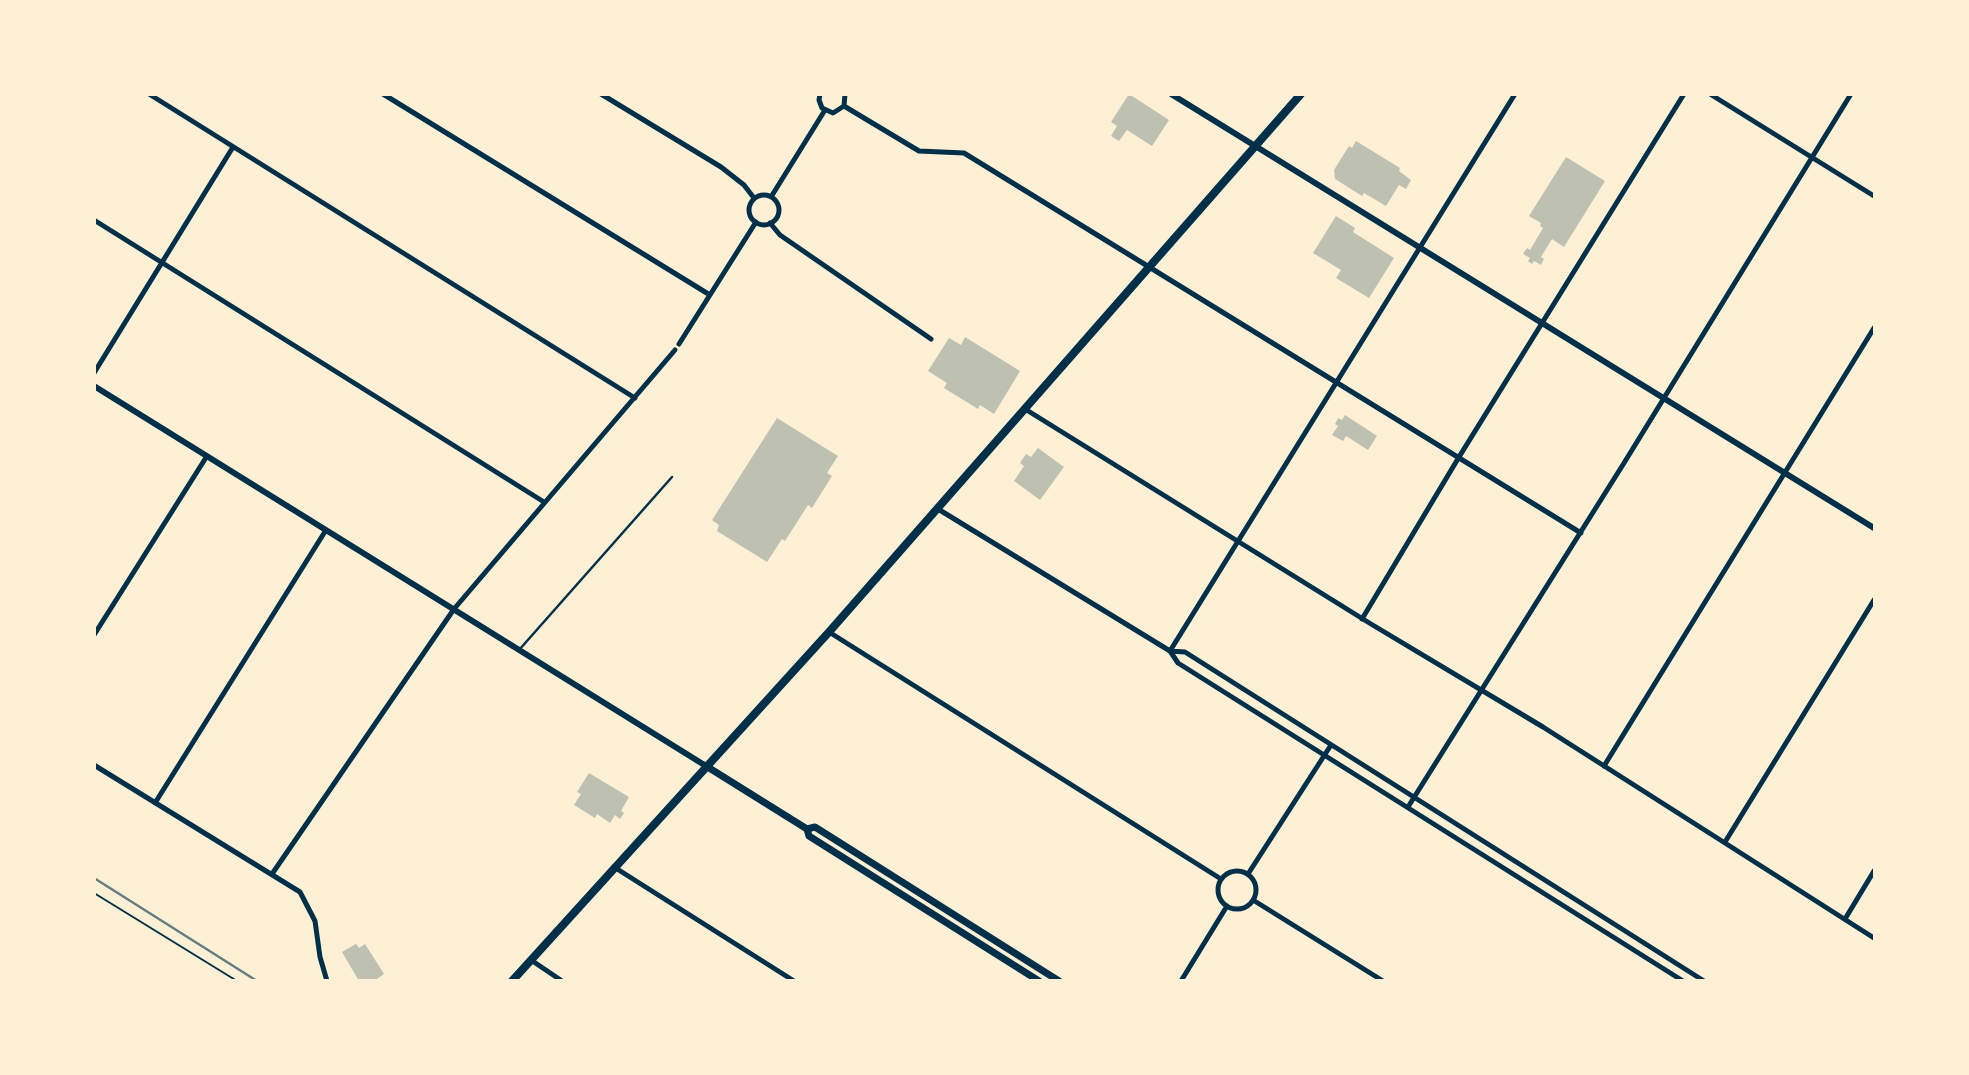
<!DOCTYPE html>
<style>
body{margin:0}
#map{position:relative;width:1969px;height:1075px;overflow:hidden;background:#fdf0d5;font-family:"PT Sans Narrow",sans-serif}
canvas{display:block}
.frame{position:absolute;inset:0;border:96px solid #fdf0d5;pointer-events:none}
</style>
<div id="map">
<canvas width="1969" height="1075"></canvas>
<div class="frame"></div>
</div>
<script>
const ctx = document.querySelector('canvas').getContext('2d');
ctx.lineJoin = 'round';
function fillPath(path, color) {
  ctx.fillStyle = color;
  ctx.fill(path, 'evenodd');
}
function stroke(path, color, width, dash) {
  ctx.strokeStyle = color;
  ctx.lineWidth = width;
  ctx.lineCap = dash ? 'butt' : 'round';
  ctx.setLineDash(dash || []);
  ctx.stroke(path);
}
fillPath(new Path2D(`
 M1129,94l40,26 -17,26 -25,-16 -8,11 -8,-5 6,-10 -6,-4z
 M1356,141l44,27 -1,3 12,9 -5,9 -7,-4 -13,21 -22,-13 -2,3 -27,-17 -1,-9 15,-24 3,2z
 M1566,157l39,24 -41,66 -12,-8 -11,18 3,2 -3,6 -7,-4 -2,3 -4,-3 2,-3 -7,-4 4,-6 3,2 13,-22 -3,-2 1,-3 -12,-7z
 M1336,216l19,12 -2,4 41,26 -25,40 -33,-20 5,-8 -28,-17z
 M965,337l55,34 -26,43 -14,-9 -2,4 -34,-21 3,-5 -19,-12 21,-33 12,7z
 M1345,415l32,21 -9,14 -22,-14 -3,5 -11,-6 6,-9 -3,-2 3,-6 4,2z
 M777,418l61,38 -11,17 5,3 -20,32 -4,-3 -23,36 -3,-2 -15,23 -50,-31 2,-6 -7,-5z
 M1038,448l26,19 -24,33 -26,-19 10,-15 -4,-3 6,-9 5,3z
 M589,773l40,24 -8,14 3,2 -4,6 -5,-4 -5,8 -13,-9 -2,4 -21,-13 7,-11 -4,-2z
 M356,944l3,4 6,-4 19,30 -10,7h-15l-17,-29z`), '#bec0b2');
stroke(new Path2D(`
 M94,893l143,88`), '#003049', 2);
stroke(new Path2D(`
 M519,650l153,-173`), '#003049', 2.5);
stroke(new Path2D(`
 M149,94l486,304
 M383,94l327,201
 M601,94l120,73 23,18 10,13
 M820,94l-1,6 3,8 11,5 11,-7 1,-12
 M1710,94l164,102
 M844,106l75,45 45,2 617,380
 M749 210a15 15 0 1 1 30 0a15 15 0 1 1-30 0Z
 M771,197l54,-87
 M94,220l450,282
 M770,223l10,12 151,104
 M679,344l77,-122
 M94,373l139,-226
 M1025,409l346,215 172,103 331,211
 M938,509l232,142 8,12 505,318
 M1362,619l97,-162 225,-363
 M829,632l392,247
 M94,635l113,-179
 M1170,651l345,-557
 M1170,651l15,1 519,329
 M94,765l206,127 15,29 5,36 7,24
 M1604,766l270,-438
 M155,803l171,-273
 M1408,807l216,-344 227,-369
 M1725,842l149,-242
 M614,867l180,114
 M1218 890a19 19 0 1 1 38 0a19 19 0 1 1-38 0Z
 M272,874l182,-265 221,-259
 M1248,874l83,-129
 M1253,900l130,81
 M1845,919l29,-48
 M531,960l31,21
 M1181,981l46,-75`), '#003049', 5);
stroke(new Path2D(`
 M1171,94l703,434
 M94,386l612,380`), '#003049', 6);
stroke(new Path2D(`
 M706,766l101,63 2,7 230,145
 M807,829l8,-2 244,154`), '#003049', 7);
stroke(new Path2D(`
 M512,981l317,-349 472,-538`), '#003049', 8);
stroke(new Path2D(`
 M94,878l163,103`), '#657d81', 2.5);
</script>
